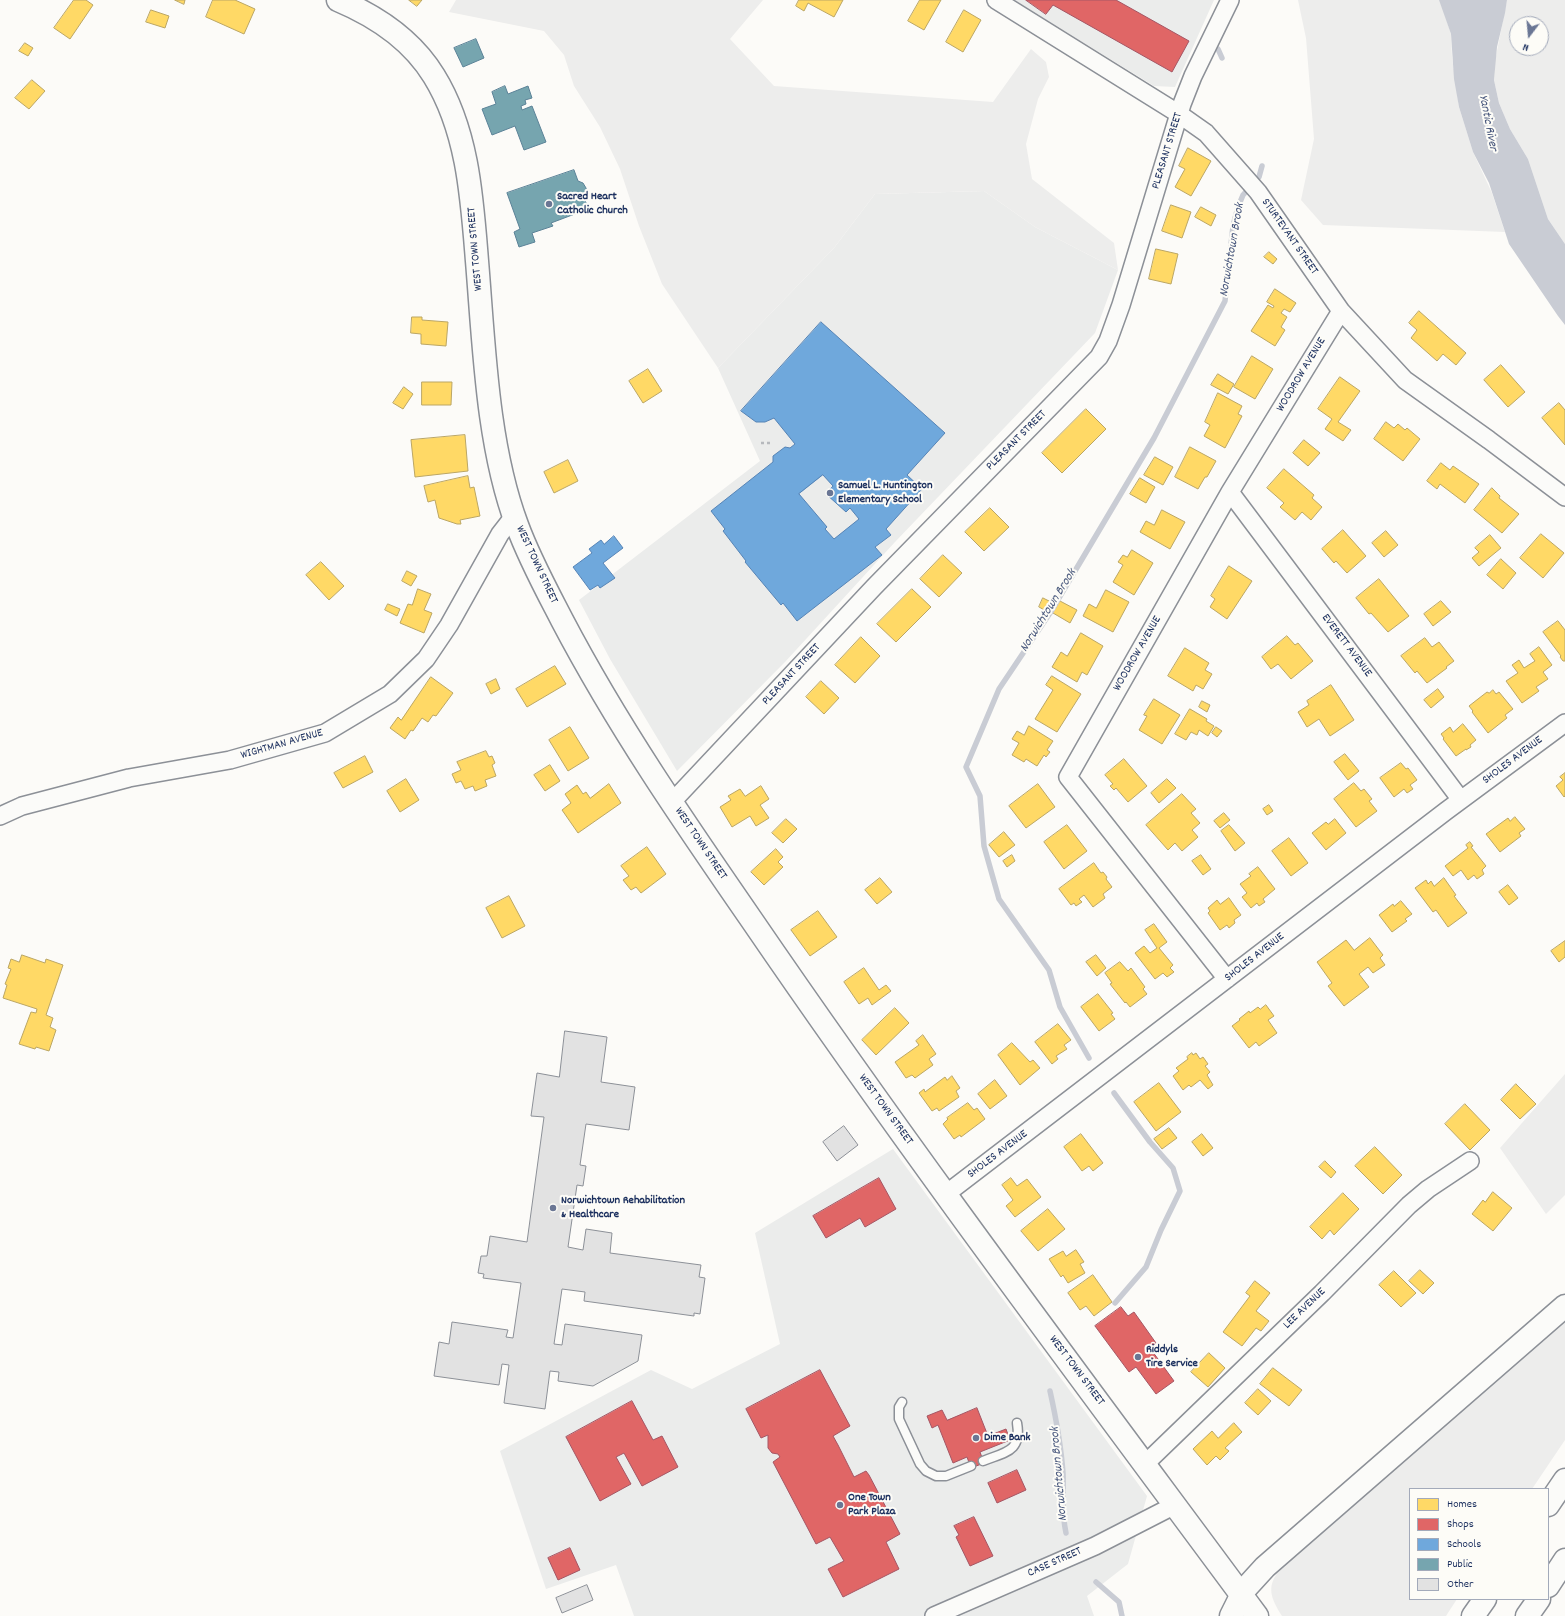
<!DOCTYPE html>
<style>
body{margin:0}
#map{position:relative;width:1565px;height:1616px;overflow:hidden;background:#fcfbf8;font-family:Dekko,sans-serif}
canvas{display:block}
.legend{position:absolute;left:1409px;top:1488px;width:140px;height:112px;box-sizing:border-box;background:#fdfcf7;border:1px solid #a3aaba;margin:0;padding:5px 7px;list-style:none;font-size:12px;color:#1b2f5e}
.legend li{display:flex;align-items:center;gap:8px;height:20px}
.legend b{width:20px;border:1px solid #a3aaba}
.north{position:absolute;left:1509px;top:16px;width:40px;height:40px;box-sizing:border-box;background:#fdfcf7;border:1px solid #a3aaba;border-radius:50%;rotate:196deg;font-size:11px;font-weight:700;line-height:16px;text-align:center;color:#1b2f5e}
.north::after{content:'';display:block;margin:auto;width:14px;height:18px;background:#6a7694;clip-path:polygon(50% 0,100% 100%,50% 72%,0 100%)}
</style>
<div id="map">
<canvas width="1565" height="1616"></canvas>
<ul class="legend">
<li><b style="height:11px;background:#ffd966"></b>Homes</li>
<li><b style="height:11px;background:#e06666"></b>Shops</li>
<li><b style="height:11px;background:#6fa8dc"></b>Schools</li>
<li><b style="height:11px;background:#76a5af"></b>Public</li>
<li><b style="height:11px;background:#e2e2e2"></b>Other</li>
</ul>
<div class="north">N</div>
</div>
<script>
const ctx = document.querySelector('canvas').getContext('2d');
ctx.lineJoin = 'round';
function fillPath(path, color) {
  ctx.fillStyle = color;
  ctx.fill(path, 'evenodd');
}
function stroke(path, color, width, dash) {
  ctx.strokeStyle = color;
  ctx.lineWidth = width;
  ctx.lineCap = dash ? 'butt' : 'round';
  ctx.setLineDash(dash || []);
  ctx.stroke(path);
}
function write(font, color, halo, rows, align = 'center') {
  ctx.font = font + ' Dekko,sans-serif';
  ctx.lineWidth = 4;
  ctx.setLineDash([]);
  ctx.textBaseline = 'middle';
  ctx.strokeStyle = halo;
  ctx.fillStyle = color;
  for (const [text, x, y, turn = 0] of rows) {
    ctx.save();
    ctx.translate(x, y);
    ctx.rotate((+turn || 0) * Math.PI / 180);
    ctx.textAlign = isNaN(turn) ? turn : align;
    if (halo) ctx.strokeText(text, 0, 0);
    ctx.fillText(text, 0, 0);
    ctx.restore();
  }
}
fillPath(new Path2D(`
 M1014,0h200l-39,87 -21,-1z
 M984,191l51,36 83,43 -23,63 -200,209 -110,120 -108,109 -67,-112 -31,-59 181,-139 -42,-93 116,-120 41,-54z
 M893,1149l254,347 -19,68 -41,32 7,20h-460l-18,-51 -70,24 -46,-138 151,-81 41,19 88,-45 -25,-111z`), '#ebeceb');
fillPath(new Path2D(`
 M456,0h307l-33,39 44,47 219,16 38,-53 15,13 3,15 -11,22 -12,45 6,35 82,64 4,27 -83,-43 -51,-36 -109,3 -41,54 -116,120 -56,-84 -23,-58 -19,-57 -20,-42 -26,-41 -10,-31 -20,-24 -95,-19z
 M1298,0h142l11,34 1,23 7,50 14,45 19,41 13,39 -182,-7 -22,-25 13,-61 -8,-101z
 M1507,0h58v244l-17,-25 -20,-60 -18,-30 -11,-26 -5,-23 1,-19zM1517,24h24v24h-24z
 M1565,1074v121l-19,19 -46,-66z
 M1565,1320v120l-33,49h-122v110h47l-11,17h-164c-12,-19 -16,-30 -1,-48z`), '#ededec');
fillPath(new Path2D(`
 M1439,0h68l-2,13 -8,34 -3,33 5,23 11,26 18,30 20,60 17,25v81l-7,-9 -49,-72 -20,-61 -16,-31 -14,-45 -5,-28 -3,-45z`), '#c9ccd4');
const homes = new Path2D(`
 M74,0h12l7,5 -23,34 -16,-11z
 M175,0h10l-1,4z
 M213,0h22l20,9 -11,25 -38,-17z
 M409,0h13l-5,6z
 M799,0h44l-9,17 -26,-14 -4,8 -8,-5z
 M920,0h21l-17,30 -16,-9z
 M151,10l18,6 -4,12 -19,-6z
 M964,10l17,10 -18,32 -17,-10z
 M25,43l8,5 -5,8 -9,-5z
 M32,80l13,11 -16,18 -14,-11z
 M1188,148l23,13 -20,35 -16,-9 10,-18 -6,-3z
 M1171,205l20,7 -9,26 -20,-7z
 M1201,207l15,8 -5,11 -16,-9z
 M1156,249l22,5 -7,30 -22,-5z
 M1269,252l8,7 -4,5 -9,-7z
 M1275,289l21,14 -6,9 -6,-3 -3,4 6,4 -6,10 4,3 -10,16 -24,-15 17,-26 5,3 1,-2 -7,-4z
 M1419,311l47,42 -10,12 -13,-11 -6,7 -26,-23 6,-8 -8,-7z
 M412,317h10v3l26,2 -2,24 -25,-2v-10l-10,-1z
 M1252,356l21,13 -18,30 -21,-12z
 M1501,365l24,27 -17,15 -24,-27z
 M648,369l14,22 -19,12 -14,-22z
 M1218,374l16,10 -6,10 -17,-9z
 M1340,377l20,14 -22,31 13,8 -8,11 -18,-12 7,-10 -14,-10z
 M422,382h30l-1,23h-29z
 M404,387l9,7 -10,15 -10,-6z
 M1218,393l24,13 -4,8 4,2 -17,32 -21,-12 6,-11 -5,-3z
 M1559,403l6,7v35l-23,-27z
 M1086,409l20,20 -44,44 -20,-20z
 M1386,422l8,6 4,-4 7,6 2,-2 13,11 -17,22 -29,-22z
 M465,435l3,36 -53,6 -4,-37z
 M1304,440l16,13 -12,13 -15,-13z
 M1190,447l26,14 -9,16h-2l-7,12 -23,-12z
 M1155,457l18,10 -10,18 -19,-10z
 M568,460l10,21 -24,12 -10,-21z
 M1441,463l9,7 3,-4 26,18 -14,19 -25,-19 -3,5 -10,-8z
 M1284,469l30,26 -2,3 10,9 -11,13 -9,-8 -7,8 -15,-13 4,-4 -17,-15z
 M468,476l2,12 4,-1 6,29 -20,4 1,4h-4l-18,-6 -4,-18 -7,2 -4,-16z
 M1140,478l15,9 -9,16 -16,-9z
 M1492,488l8,8 -1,2 20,16 -17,19 -28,-23z
 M990,508l19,19 -25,24 -19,-19z
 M1162,510l23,12 -15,27 -30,-17 6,-11 8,4z
 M1343,530l23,26 -19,17 -11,-12 -2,2 -12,-14z
 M1386,531l12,14 -14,12 -12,-14z
 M1541,534l23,19 -21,25 -23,-20z
 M1490,535l11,13 -22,18 -7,-8 7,-6 -4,-4z
 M1132,550l21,13 -19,32 -21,-13 10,-17 -5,-3 5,-7 4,2z
 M943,555l19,18 -23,24 -19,-18z
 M1501,559l15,14 -13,16 -16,-14z
 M321,562l23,24 -15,14 -23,-25z
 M1229,566l23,15 -25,38 -17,-12 5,-8 -4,-3z
 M407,571l10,5 -6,10 -9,-5z
 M1379,579l30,37 -21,16 -17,-19 -2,1 -13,-16z
 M418,589l13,5 -7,16 8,3 -8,20 -24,-10 8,-19 4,1z
 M912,589l19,18 -35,35 -19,-18z
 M1106,590l23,12 -16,30 -30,-16 6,-12 7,4z
 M1043,598l8,4 -5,9 -7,-4z
 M1060,601l17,9 -7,13 -17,-10z
 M1441,601l10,11 -18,14 -9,-12z
 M388,604l12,5 -3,7 -12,-6z
 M1558,621l7,9v31h-2l-3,-4 1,-1 -18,-24z
 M1081,633l22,13 -16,29 -5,-3 -5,10 -25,-15 9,-15 6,4z
 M1287,636l8,9 3,-2 15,18 -22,18 -13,-15 -7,5 -9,-12z
 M861,637l19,19 -25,27 -20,-18z
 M1425,638l7,9 7,-5 15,19 -8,6 1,1 -20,15 -10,-12 -2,2 -14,-17z
 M1539,647l13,18 -9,7 5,7 -12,8 3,4 -17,12 -16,-22 12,-8 -6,-8 7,-5 5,8 11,-7 -5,-7z
 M1185,648l24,15 -4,7 7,4 -9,15 -7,-4 -3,6 -25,-15z
 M555,666l11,18 -39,23 -11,-18z
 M1052,676l29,18 -24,38 -22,-13 18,-29 -7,-5z
 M431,677l22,16 -17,23 -3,-1 -5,7 -6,-4 -9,13 -2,-1 -6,9 -15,-11 8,-11 3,3z
 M496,679l4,10 -9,5 -5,-10z
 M821,681l18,17 -15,16 -18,-17z
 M1331,685l23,35 -24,16 -11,-17 -12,8 -9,-15 11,-7 -2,-4z
 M1438,689l6,8 -13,11 -7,-8z
 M1493,690l3,4 3,-2 14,17 -8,6 2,3 -19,15 -16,-21 1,-1 -4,-5 18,-14 2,1z
 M1154,699l26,16 -18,29 -23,-14 8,-14 -3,-1z
 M1202,701l8,4 -3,7 -8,-5z
 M1190,709l17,10 -1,2 8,5 -6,10 -9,-6 -2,5 -6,-3 -5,8 -11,-6z
 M1463,724l13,16 -6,5 1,2 -5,3v-1l-10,7 -13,-17 1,-1 -3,-4 9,-7 3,5z
 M1029,726l24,15 -6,9 3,2 -4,5 -2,-2 -7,11 -11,-7 -2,3 -12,-7 7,-12 -7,-4 5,-8 7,4z
 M570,727l19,31 -21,13 -19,-31z
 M1216,727l6,4 -5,6 -5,-4z
 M486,751l3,6 3,-1 3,7 -3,2 4,11 -11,4 2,6 -12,5 -2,-5 -8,3 -4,-8 -5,2 -4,-9 9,-4 -4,-8z
 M1345,754l14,17 -11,9 -14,-18z
 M365,756l8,16 -30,16 -9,-15z
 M1124,759l23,27 -19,16 -12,-14 -2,2 -4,-4 3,-2 -8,-9z
 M1401,763l5,6 2,-1 9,12 -7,5 3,4 -6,4 -3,-4 -10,8 -14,-19z
 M550,765l10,16 -15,10 -11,-16z
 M1565,773v23l-1,1 -8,-11 7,-6 -3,-3z
 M406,779l13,21 -19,12 -13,-21z
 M1167,779l9,9 -17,15 -8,-10z
 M1354,783l7,8 3,-2 8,10 -3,2 8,10 -21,16 -22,-28z
 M609,784l12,19 -43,30 -16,-23 9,-7 -6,-9 12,-9 6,9 3,-2 4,6z
 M1038,784l17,23 -29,21 -17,-22z
 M761,786l8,13 -9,6 9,13 -13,8 -6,-10 -18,11 -12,-20 11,-7 -3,-4 12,-7 5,7z
 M1182,794l14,15 -5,4 9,10 -8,7 6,7 -16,14 -7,-8 -7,7 -22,-25z
 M1269,805l4,6 -6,4 -4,-6z
 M1224,813l6,7 -10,8 -6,-7z
 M1515,817l10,12 -6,4 2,3 -21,16 -14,-18 22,-16 2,3z
 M786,819l11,10 -14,14 -11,-10z
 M1335,819l11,14 -20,17 -14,-17 14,-11 2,2z
 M1067,825l20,26 -23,18 -20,-27z
 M1229,825l16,18 -10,8 -14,-20z
 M1004,832l11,13 -16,12 -10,-12z
 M1289,838l19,25 -17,13 -19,-25z
 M1470,842l3,4 -2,1 15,19 -4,4 2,4 -7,5 -3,-4 -6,5 -7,-10 -8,6 -8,-10 23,-18 -2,-3z
 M647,847l19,27 -25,19 -5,-6 -5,3 -8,-10 6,-4 -8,-10z
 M776,849l7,8 -5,5 5,5 -19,18 -13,-13z
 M1012,855l3,6 -8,6 -4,-6z
 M1201,855l10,14 -8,6 -11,-14z
 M1094,863l7,10 2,-1 4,5 -1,2 6,8 -9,7 2,4 -12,9 -9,-12 -5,4 3,3 -6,4 -2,-3 -3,2 -12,-16z
 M1258,867l17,22 -12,10 2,3 -6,4 -2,-3 -6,5 -9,-11 5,-4 -7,-9 11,-8 -2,-2z
 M880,878l12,14 -15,12 -12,-14z
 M1444,878l12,17 -2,1 13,17 -19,14 -12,-17 -3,2 -18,-24 11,-8 2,4 3,-3 3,5z
 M1508,885l10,13 -9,7 -10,-13z
 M509,896l16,30 -23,12 -16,-30z
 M1229,898l12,17 -7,5 1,3 -6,5 -2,-3 -7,5 -12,-17 2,-2 -2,-3 9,-8 3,4z
 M1401,901l11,13 -7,5 2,2 -15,11 -13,-17 14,-11 1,2z
 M818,911l19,26 -27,19 -19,-26z
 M1154,924l13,18 -8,6 14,17 -3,3 4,4 -7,5 -4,-4 -8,6 -20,-26 9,-7 6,7 7,-5 -12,-18z
 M1370,938l13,17 -3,3 5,7 -12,8 -5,-6 -9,7 10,13 -25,19 -16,-20 4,-3 -15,-21 29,-22 8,10z
 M1565,941v16l-6,5 -8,-11z
 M22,955l23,8 1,-4 17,6 -17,50 7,3 -3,9 6,3 -7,21 -13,-4 -1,2 -16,-5 12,-32 5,1 1,-4 -34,-11 4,-13 -2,-1 6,-15 -3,-1 3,-9 8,3z
 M1096,955l10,13 -9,8 -11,-14z
 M1120,962l8,9 3,-3 14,19 -2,2 4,5 -17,13 -4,-5 -1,1 -15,-19 2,-1 -7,-10z
 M864,968l15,22 7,-5 5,6 -19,14 -4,-7 -9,6 -15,-22z
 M1098,994l15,19 -2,1 4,5 -16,12 -18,-24z
 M1266,1005l8,11 -6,4 9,13 -18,13 -3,-4 -7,6 -17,-22 8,-6 -1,-1 10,-8 1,2 8,-6 2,2z
 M895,1008l14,15 -33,32 -14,-15z
 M1058,1024l13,16 -7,5 3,4 -11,7 2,3 -6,5 -17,-22z
 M923,1035l13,19 -7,5 4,6 -18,13 -3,-3 -6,3 -11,-16 24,-17 -3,-4z
 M1012,1043l18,19 3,-2 7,8 -20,17 -22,-30z
 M1192,1053l1,2 3,-2 4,6 3,-2 5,7 -3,2 5,6 -3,3 6,10 -5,4 -8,-9 -9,7 -2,-2 -6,5 -10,-14 6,-5 -3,-3 12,-9 -1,-2z
 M952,1076l8,12 -4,3 3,6 -20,14 -2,-3 -5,3 -13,-18 5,-4 1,3 20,-15 2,3z
 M995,1080l12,16 -17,13 -12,-15z
 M1159,1083l22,29 -25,19 -22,-29z
 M1516,1084l20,20 -16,15 -19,-19z
 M968,1103l6,7 3,-2 8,11 -24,18 -1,-2 -6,4 -11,-15 5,-5 -1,-1z
 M1465,1104l25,26 -20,20 -25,-26z
 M1169,1128l8,10 -15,11 -8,-10z
 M1081,1134l22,29 -10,8 -4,-5 -7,5 -18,-24z
 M1202,1134l11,14 -10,8 -11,-14z
 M1375,1147l27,28 -19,19 -28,-28z
 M1325,1161l11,11 -5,6 -12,-11z
 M1011,1178l6,8 10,-7 14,18 -26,20 -9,-11 7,-6 -11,-15z
 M1493,1192l19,16 -19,23 -21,-17 11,-14 2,2z
 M1343,1193l16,16 -25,26 -4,-5 -8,9 -12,-12z
 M1048,1209l17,20 -27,22 -17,-20z
 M1076,1250l8,12 -4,2 5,9 -17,10 -5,-8 -2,2 -12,-18 14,-8 3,5z
 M1420,1270l14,13 -11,11 -14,-13z
 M1394,1271l22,22 -15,14 -22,-22z
 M1093,1275l19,27 -18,14 -8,-10 -6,4 -12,-17z
 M1255,1281l15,12 -14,18 13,10 -8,10 -5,-3 -14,18 -19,-14 27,-36 -4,-3z
 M1209,1353l16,15 -17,19 -17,-15z
 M1273,1368l29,22 -13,16 -29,-22z
 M1258,1389l13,12 -13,14 -13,-12z
 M1234,1423l8,9 -17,16 4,3 -9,9 -4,-4 -9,9 -14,-16 19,-18 6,7z`);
fillPath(homes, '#ffd966');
stroke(homes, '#bba664', 1);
const shops = new Path2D(`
 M1026,0h90l73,41 -17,31 -119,-67 -7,9z
 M879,1178l17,31 -31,18 -5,-9 -34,20 -13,-22z
 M1121,1307l7,9 6,-4 22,31 -6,5 24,33 -18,13 -20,-27 -7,5 -34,-46z
 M820,1370l30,56 -17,10 5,9 16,32 12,-6 3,4 31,59 -14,8 13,27 -56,28 -15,-28 16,-8 -14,-24 -14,7 -43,-82 7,-5 -2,-3 -6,-1 -4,-5v-13l-7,3 -15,-29z
 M632,1401l21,39 9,-4 16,31 -36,19 -18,-33 -8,4 15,27 -31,17 -34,-64z
 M977,1408l11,28 18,-7 4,11 -30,12 4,11 -13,5 -4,-11 -14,6 -15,-38 -6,3 -5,-12 15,-6 5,10z
 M1017,1470l9,20 -29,13 -9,-20z
 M974,1517l19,39 -23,10 -14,-29 3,-2 -5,-9z
 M570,1548l10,22 -22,10 -10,-22z`);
fillPath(shops, '#e06666');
stroke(shops, '#a55664', 1);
const schools = new Path2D(`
 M821,322l124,111 -38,42 15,14 -36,40 5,6 -16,12 7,8 -85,66 -14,-18 -2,2 -36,-43 1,-1 -23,-30 2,-2 -14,-18 62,-49v-6l12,-9 5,1 5,-4 -21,-26 -9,4h-9l-15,-11zM823,475l10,11 -7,8 20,18 4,-4 9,11 -25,20 -9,-10 2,-2 -28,-33z
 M614,536l9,12 -20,15 12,15 -15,10 -2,-3 -8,5 -17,-23 19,-14 -3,-4 12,-9 3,4z`);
fillPath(schools, '#6fa8dc');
stroke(schools, '#5684b6', 1);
const public = new Path2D(`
 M476,39l8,19 -21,9 -9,-19z
 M505,86l3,8 20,-8 4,12 -7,2 1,4 -5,2 1,4 10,-4 14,36 -22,8 -9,-24 -23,9 -10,-26 14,-5 -4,-12z
 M574,170l4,11 5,2 3,5 1,4 -2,8 3,9 -37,14 2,3 -21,7 3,9 -16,5 -5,-15 6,-3 -13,-36z`);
fillPath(public, '#76a5af');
stroke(public, '#5b8297', 1);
stroke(new Path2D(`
 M1218,49l4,9
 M1089,1058l-29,-51 -11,-37 -50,-71 -15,-53 -4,-50 -14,-29 33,-78 51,-76 104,-175 71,-137 8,-75 5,-19 5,-12 16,-18 3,-11
 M1114,1093l36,49 23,26 7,23 -19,39 -15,37 -31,36
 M1050,1391c6,27 11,54 13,82 1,21 -2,38 3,60
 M1096,1582l23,20 3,14`), '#c9ccd4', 5.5);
const building = new Path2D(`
 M565,1031l42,6 -6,45 34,5 -6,43 -43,-6 -6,41 6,1 -3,20 -6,-1 -9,62 15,3 3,-21 26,4 -2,20 91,12 -2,12 6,1 -5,36 -6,-1v3l-110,-15 1,-9 -23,-3 -8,55 8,1 3,-21 77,11 -4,26 -45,25 -35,-5 1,-9 -9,-1 -5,38 -41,-6 5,-38 -7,-1 -3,21 -65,-9 5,-34 10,2 3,-22 56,8 -2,7 7,1 8,-55 -38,-5 1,-4 -6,-1 3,-17h6l3,-20 37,6 17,-125 -13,-1 6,-43 22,4z
 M844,1126l14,19 -21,16 -14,-19z
 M587,1585l6,15 -31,13 -6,-15z`);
fillPath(building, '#e2e2e2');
stroke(building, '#8c9097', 1);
const service = new Path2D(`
 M902,1402l-3,5v12l21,45 6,7 10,5h10l25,-10
 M983,1461c22,-9 39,-9 34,-38`);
const minor = new Path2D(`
 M996,0l183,114 27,19 52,59 83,119 64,69 84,60 76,57
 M1230,492l231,308
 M672,802l202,-215 225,-230 9,-16 13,-36 61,-201 11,-28 37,-76
 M0,816l22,-10 107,-28 101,-18 95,-27 65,-39 36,-35 23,-34 51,-91 14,-18
 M1227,979l-159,-202 162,-285 111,-181
 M946,1194l500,-383 119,-88
 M1145,1464l177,-171 87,-88 19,-16 42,-28
 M934,1616l161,-70 80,-41`);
const secondary = new Path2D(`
 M338,0c38,16 74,40 96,76 34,55 38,122 43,185 7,84 10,184 40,264 12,33 29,64 45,95 55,105 122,202 189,299 162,237 335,466 506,697`);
const motorway = new Path2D(`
 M1548,1505l17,-25
 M1548,1586l17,-26
 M1231,1616l13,-26 21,-23 300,-261
 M1473,1616l12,-17
 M1527,1616l12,-17`);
stroke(service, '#8c9097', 11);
stroke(minor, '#8c9097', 20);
stroke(secondary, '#8c9097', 25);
stroke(motorway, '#8c9097', 25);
stroke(new Path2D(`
 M761,443h9`), '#b6b9bd', 2.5, [3, 3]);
stroke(service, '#fbfbf9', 8);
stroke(minor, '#fbfbf9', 17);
stroke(secondary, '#fbfbf9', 22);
stroke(motorway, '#fbfbf9', 22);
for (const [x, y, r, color] of [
 [549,204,4,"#6a7694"],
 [830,493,4,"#6a7694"],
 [553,1208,4,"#6a7694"],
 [1138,1357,4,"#6a7694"],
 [976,1438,4,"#6a7694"],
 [840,1505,4,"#6a7694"]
]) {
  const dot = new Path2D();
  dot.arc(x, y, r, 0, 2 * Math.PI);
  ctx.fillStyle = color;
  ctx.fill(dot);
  stroke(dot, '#fdfcf7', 1.5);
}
write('12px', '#1b2f5e', '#fdfcf7', [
 ["PLEASANT STREET",1168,151,-73],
 ["STURTEVANT STREET",1289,237,55],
 ["WEST TOWN STREET",476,249,-95],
 ["WOODROW AVENUE",1302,375,-59],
 ["PLEASANT STREET",1017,441,-45],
 ["WEST TOWN STREET",536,565,65],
 ["EVERETT AVENUE",1346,646,53],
 ["WOODROW AVENUE",1138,654,-60],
 ["PLEASANT STREET",792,675,-47],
 ["WIGHTMAN AVENUE",282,745,-16],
 ["SHOLES AVENUE",1513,761,-37],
 ["WEST TOWN STREET",700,844,56],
 ["SHOLES AVENUE",1255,958,-38],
 ["WEST TOWN STREET",885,1110,54],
 ["SHOLES AVENUE",998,1155,-37],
 ["LEE AVENUE",1305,1309,-44],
 ["WEST TOWN STREET",1076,1371,53],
 ["CASE STREET",1055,1563,-24]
]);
write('bold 12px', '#1b2f5e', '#fdfcf7', [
 ["Sacred Heart",557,197],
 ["Catholic Church",557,211],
 ["Samuel L. Huntington",838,486],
 ["Elementary School",838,500],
 ["Norwichtown Rehabilitation",561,1201],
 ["& Healthcare",561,1215],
 ["Riddyls",1146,1350],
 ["Tire Service",1146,1364],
 ["Dime Bank",984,1438],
 ["One Town",848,1498],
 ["Park Plaza",848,1512]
], 'left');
write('italic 13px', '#49587d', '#fdfcf7', [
 ["Yantic River",1487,123,79],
 ["Norwichtown Brook",1233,250,-80],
 ["Norwichtown Brook",1049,611,-58],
 ["Norwichtown Brook",1060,1474,-95]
]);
</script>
